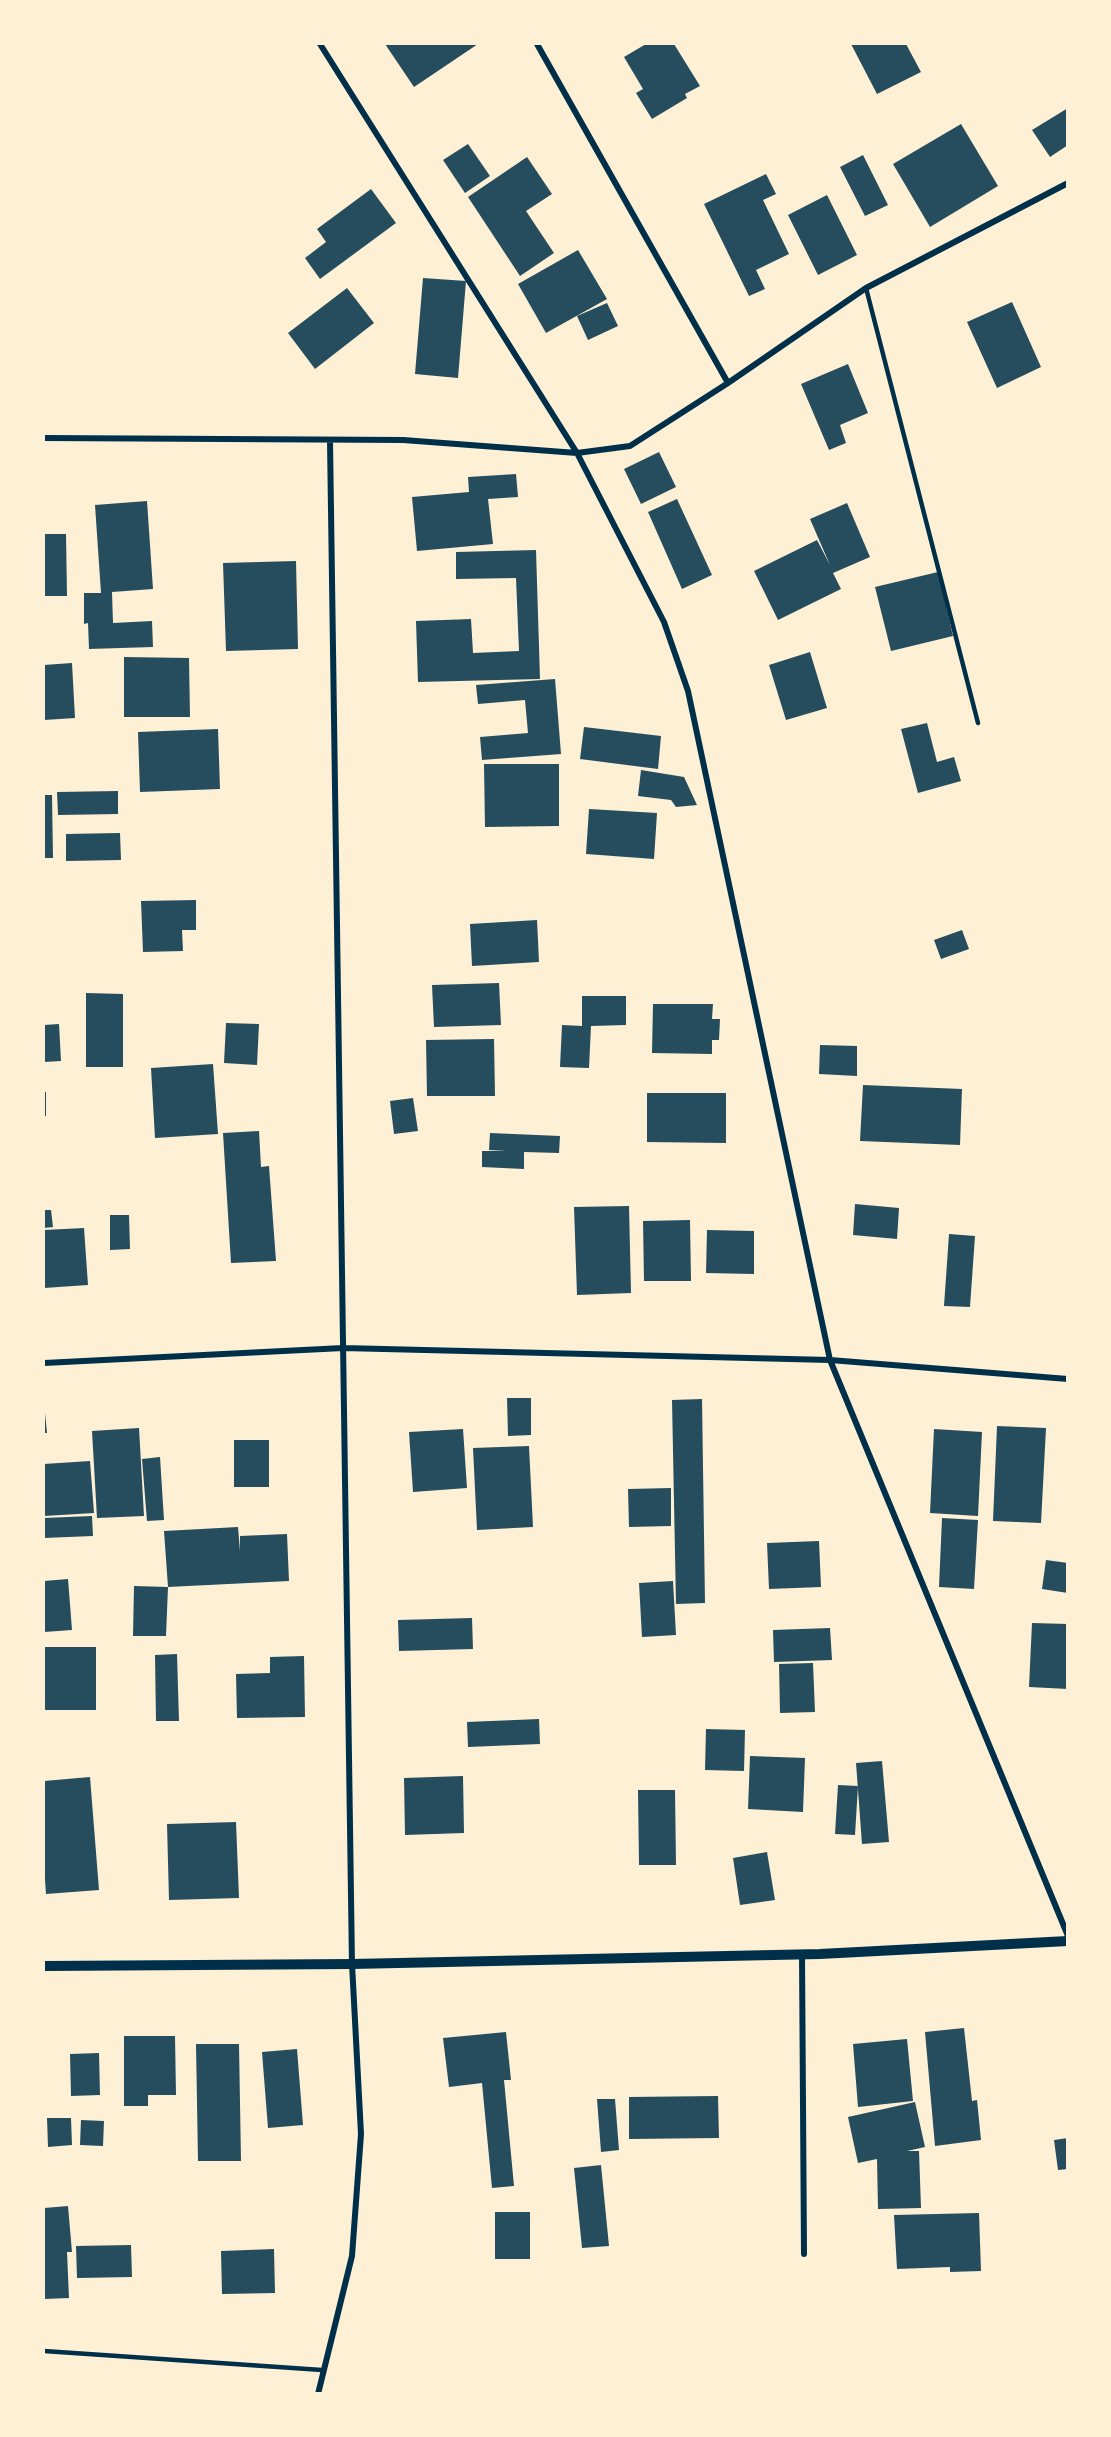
<!DOCTYPE html>
<style>
body{margin:0}
#map{position:relative;width:1111px;height:2437px;overflow:hidden;background:#fdf0d5;font-family:"Crimson Pro",serif}
canvas{display:block}
.frame{position:absolute;inset:0;border:45px solid #fdf0d5;pointer-events:none}
</style>
<div id="map">
<canvas width="1111" height="2437"></canvas>
<div class="frame"></div>
</div>
<script>
const ctx = document.querySelector('canvas').getContext('2d');
ctx.lineJoin = 'round';
function fillPath(path, color) {
  ctx.fillStyle = color;
  ctx.fill(path, 'evenodd');
}
function stroke(path, color, width, dash) {
  ctx.strokeStyle = color;
  ctx.lineWidth = width;
  ctx.lineCap = dash ? 'butt' : 'round';
  ctx.setLineDash(dash || []);
  ctx.stroke(path);
}
fillPath(new Path2D(`
 M385,44h93l-64,43z
 M646,44h28l26,42 -15,8 2,4 -35,21 -16,-26 7,-4 -19,-32z
 M851,44h55l15,28 -44,22z
 M1068,108v37l-18,12 -18,-27z
 M961,124l37,62 -68,41 -37,-63z
 M468,144l22,32 -25,17 -22,-33z
 M863,155l25,50 -23,11 -25,-49z
 M527,157l25,37 -26,17 28,42 -34,23 -52,-79z
 M766,174l10,20 -13,6 26,54 -33,16 9,19 -16,7 -45,-92z
 M371,189l25,34 -76,56 -15,-21 21,-16 -9,-13z
 M827,195l30,60 -39,20 -30,-60z
 M578,250l29,49 -61,34 -28,-49z
 M423,278l43,3 -8,97 -43,-4z
 M347,288l27,35 -59,46 -27,-36z
 M1012,302l29,65 -44,21 -30,-66z
 M607,303l11,23 -30,14 -11,-24z
 M848,364l20,49 -28,12 6,18 -17,7 -28,-66z
 M659,452l17,35 -35,17 -17,-35z
 M516,474l2,23 -30,2 5,45 -76,7 -5,-54 57,-5 -1,-15z
 M677,499l35,76 -30,14 -34,-77z
 M147,501l6,88 -41,3 1,31 39,-2 1,26 -64,2 -1,-26 -4,1v-31h17l-6,-88z
 M847,503l23,54 -37,16 8,16 -63,31 -24,-49 63,-31 13,25 -20,-46z
 M44,534h22l1,62h-23z
 M536,550l4,129 -122,3 -2,-61 55,-2 2,34 46,-2 -3,-73 -60,1v-27z
 M296,561l2,88 -72,2 -3,-88z
 M938,572l15,64 -62,15 -16,-64z
 M810,652l17,56 -41,12 -17,-55z
 M124,657l65,1 1,59h-66z
 M72,663l3,55 -31,2v-55z
 M555,679l6,75 -79,6 -2,-23 48,-4 -3,-33 -47,4 -2,-19z
 M927,723l10,39 17,-5 7,24 -43,12 -17,-64z
 M584,727l77,9 -3,33 -78,-10z
 M218,729l2,60 -80,3 -2,-60z
 M484,764h75v62l-74,1z
 M641,770l43,7 13,28 -21,2 -5,-7 -33,-4z
 M118,791v23l-60,1 -1,-23z
 M44,795h8l1,63h-9z
 M589,809l68,4 -3,46 -68,-5z
 M120,833l1,27 -55,1v-27z
 M196,900v30h-14l1,21 -40,1 -2,-51z
 M537,920l2,42 -67,4 -2,-42z
 M962,930l7,19 -28,10 -7,-19z
 M499,983l2,42 -67,2 -2,-42z
 M86,993l37,1v73h-37z
 M582,996h44v29l-35,1 -2,42 -29,-1 2,-42 20,1z
 M653,1004h60l-1,15h8l-1,21h-7v14l-60,-1z
 M226,1023l33,1 -2,41 -33,-2z
 M59,1024l2,37 -17,1v-37z
 M494,1039l1,57h-68l-1,-56z
 M820,1045l37,1v30l-38,-2z
 M213,1064l5,70 -63,4 -4,-70z
 M863,1085l99,4 -2,56 -100,-4z
 M44,1092h2v24h-2z
 M647,1093h79v50l-79,-1z
 M413,1098l5,33 -24,3 -4,-33z
 M259,1131l2,36 8,-1 7,95 -45,2 -8,-130z
 M490,1133l70,3 -1,17 -35,-1v17l-42,-2v-16h24l-17,-1z
 M855,1204l44,4 -2,31 -44,-4z
 M629,1206l2,87 -54,2 -3,-88z
 M44,1210h7l2,17 -9,1z
 M110,1215h19l1,34 -20,1z
 M690,1220l1,61h-47l-1,-60z
 M84,1228l4,57 -44,3v-58z
 M707,1230l47,1v43l-48,-1z
 M949,1234l26,2 -5,71 -26,-1z
 M507,1398h24v37l-23,1z
 M702,1399l3,204 -29,1 -4,-204z
 M44,1413h1l2,20h-3z
 M997,1426l49,2 -5,95 -48,-2z
 M139,1428l5,88 -47,2 -5,-87z
 M463,1429l4,59 -54,4 -4,-60z
 M934,1429l48,3 -4,84 -48,-3z
 M234,1440h35v47h-35z
 M529,1446l4,81 -56,3 -4,-82z
 M160,1457l4,63 -17,1 -5,-62z
 M90,1461l4,52 -50,3v-52z
 M671,1488v38l-42,1 -1,-38z
 M92,1516l1,20 -49,2v-20z
 M942,1518l36,2 -4,69 -35,-2z
 M238,1527l2,24v-15l47,-2 2,47 -121,6 -4,-56z
 M819,1541l2,46 -52,2 -2,-46z
 M1046,1560l22,3v30l-26,-4z
 M68,1579l4,51 -28,2v-51z
 M673,1581l3,54 -34,2 -3,-54z
 M134,1586l34,1 -2,49h-33z
 M472,1618l1,31 -74,2 -1,-31z
 M1032,1623l36,1v65l-39,-2z
 M830,1628l2,32 -58,2 -1,-32z
 M44,1647h52v63h-52z
 M177,1654l2,67h-23l-1,-66z
 M304,1656l1,61 -68,1 -1,-44 34,-1v-16z
 M813,1663l2,49 -35,1 -1,-49z
 M539,1719l1,25 -72,3 -1,-25z
 M706,1729l39,1 -1,41 -39,-1z
 M750,1756l55,2 -2,54 -55,-3z
 M882,1761l7,81 -27,2 -6,-81z
 M463,1776l1,57 -59,2 -1,-57z
 M90,1777l9,113 -53,4 -2,-29v-84z
 M838,1785l20,1 -3,49 -20,-1z
 M638,1790h37l1,75h-37z
 M236,1822l3,76 -70,2 -2,-76z
 M767,1852l8,48 -35,5 -7,-47z
 M964,2028l8,73 5,-1 4,40 -46,6 -10,-114z
 M506,2032l5,48h-7l10,106 -22,2 -10,-105 -33,4 -6,-49z
 M124,2036h51l1,59h-28v11h-24z
 M907,2039l6,62 -55,6 -5,-63z
 M196,2044h43l2,117h-43z
 M297,2049l6,76 -35,3 -6,-76z
 M99,2053l1,42 -29,1 -1,-42z
 M718,2096l1,42 -90,1v-42z
 M597,2099h18l4,51 -18,2z
 M915,2102l10,45 -18,4h12l2,57 -43,1 -1,-50 -19,4 -10,-46z
 M47,2118h24l1,27 -24,2z
 M81,2120l23,1 -1,25 -23,-1z
 M1068,2138v31l-10,1 -4,-30z
 M601,2165l8,81 -27,2 -8,-80z
 M68,2206l4,46h-5l2,46 -25,1v-91z
 M495,2212h35v47h-35z
 M979,2213l2,58 -31,1v-5l-53,2 -3,-54z
 M131,2245l1,32 -55,1 -1,-32z
 M274,2249l1,44 -53,1 -1,-43z`), '#264d5e');
stroke(new Path2D(`
 M866,288l112,435
 M44,2351l278,19`), '#003049', 4.5);
stroke(new Path2D(`
 M320,44l257,409 87,169 24,69 142,669 238,576
 M537,44l191,339
 M44,438l359,2 174,13 53,-7 98,-63 138,-95 202,-105
 M44,1363l299,-15 487,12 238,19
 M802,1955l2,299
 M318,2394l34,-138 9,-122 -9,-170 -22,-1523`), '#003049', 6);
stroke(new Path2D(`
 M44,1966l308,-2 468,-10 248,-13`), '#003049', 10);
</script>
